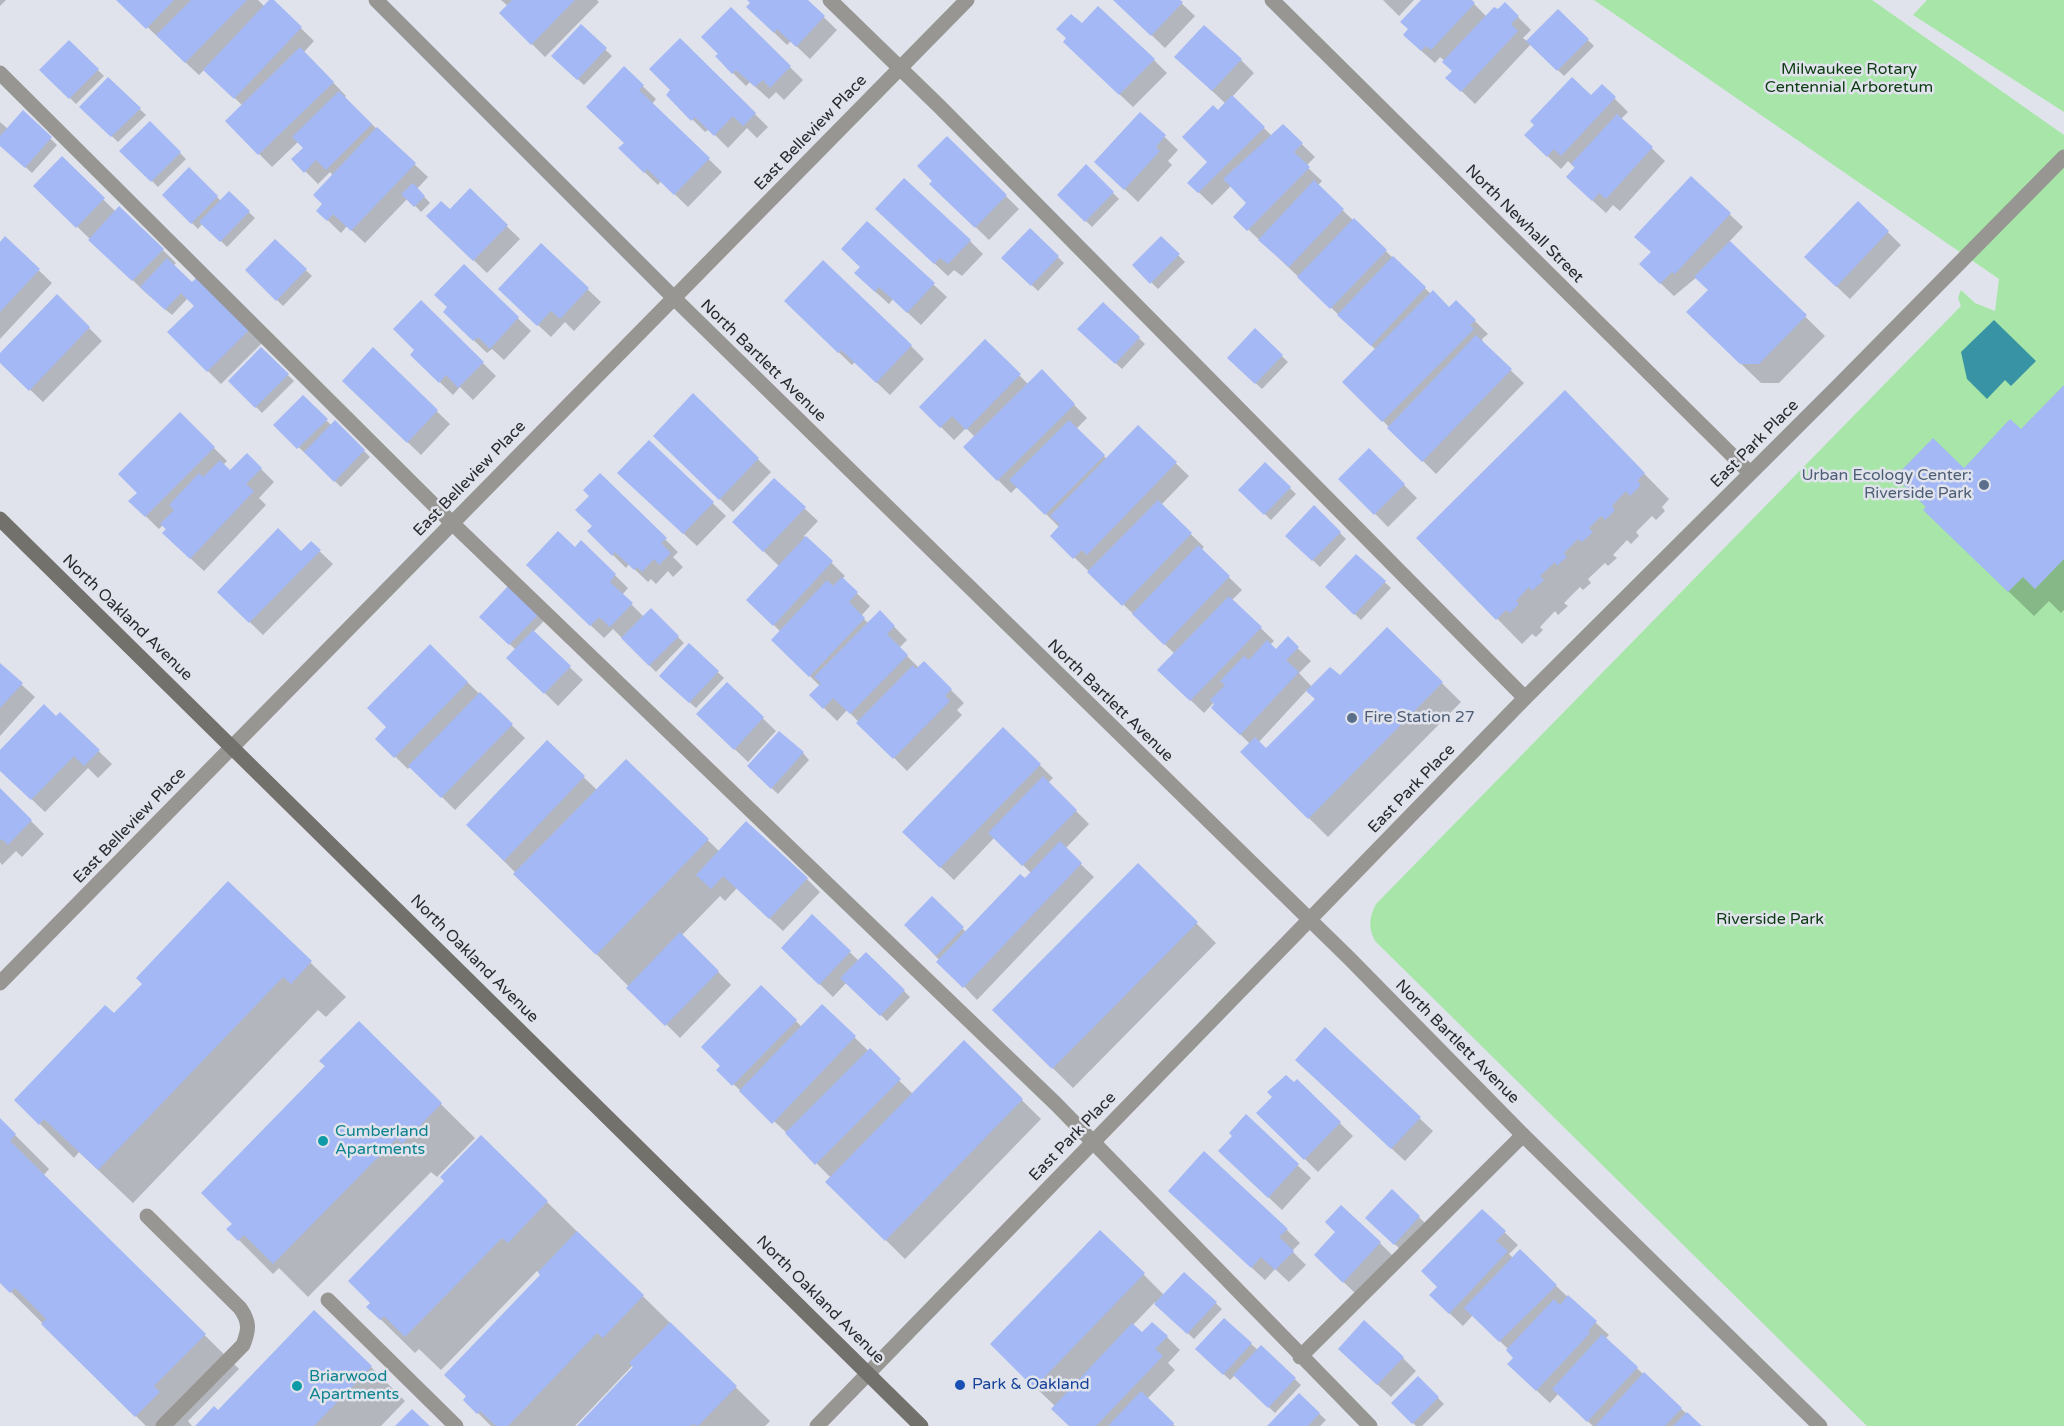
<!DOCTYPE html>
<style>
body{margin:0}
canvas{display:block;background:#e0e3ec}
</style>
<canvas width="2064" height="1426"></canvas>
<script>
const ctx = document.querySelector('canvas').getContext('2d');
ctx.lineJoin = 'round';
function fillPath(path, color) {
  ctx.fillStyle = color;
  ctx.fill(path, 'evenodd');
}
function stroke(path, color, width, dash) {
  ctx.strokeStyle = color;
  ctx.lineWidth = width;
  ctx.lineCap = dash ? 'butt' : 'round';
  ctx.setLineDash(dash || []);
  ctx.stroke(path);
}
function write(font, color, halo, rows, align = 'center') {
  ctx.font = font + ' "Varela Round",sans-serif';
  ctx.lineWidth = 5;
  ctx.setLineDash([]);
  ctx.textBaseline = 'middle';
  ctx.strokeStyle = halo;
  ctx.fillStyle = color;
  for (const [text, x, y, turn = 0] of rows) {
    ctx.save();
    ctx.translate(x, y);
    ctx.rotate((+turn || 0) * Math.PI / 180);
    ctx.textAlign = isNaN(turn) ? turn : align;
    if (halo) ctx.strokeText(text, 0, 0);
    ctx.fillText(text, 0, 0);
    ctx.restore();
  }
}
fillPath(new Path2D(`
 M1594,0h278l192,135v1291h-197l-492,-485c-7,-14 -6,-23 1,-37l585,-598 -3,-8 3,-8 14,13 20,8 4,-32z
 M1927,0h137v112l-151,-97z`), '#a7e6a8');
fillPath(new Path2D(`
 M1994,320l42,41 -25,25 -6,-6 -18,19 -20,-20 -6,-27z`), '#3894a5');
fillPath(new Path2D(`
 M0,0h6l-6,6z
 M118,0h140l7,7 7,-7 42,41 -10,11 42,44 -2,2 84,79 -11,12 13,14 -9,9 -13,-14 -43,45 -18,-17 -6,7 -23,-22 6,-7 9,-28 -3,-4 -12,12 -25,-25 12,-11 -7,-6 -26,25 -45,-46 16,-15 -38,-37 -6,6z
 M501,0h96l2,2 -54,55 -44,-44 7,-7z
 M748,0h58l31,30 -27,29 -19,-18 -4,4 -39,-38 4,-4z
 M1115,0h63l17,16 -30,32z
 M1383,0h31l-15,16z
 M1423,0h47l17,17 18,-13 26,26 -8,8 5,4 30,-31 36,35 -30,30 -33,-32 -56,60 -27,-26 6,-7 -9,-10 -5,-4 -5,6 -17,-15 -8,-19z
 M731,9l72,71 -19,20 -8,-8 -7,7 -19,-17 -4,4 -29,-29z
 M1082,25l72,35 13,13 -34,34 -55,-52z
 M581,26l31,30 -28,29 -31,-29z
 M680,40l88,87 -11,11 -10,-10 -19,20 -19,-19 -4,3 -37,-37 5,-5z
 M69,42l35,34 -28,28 -35,-34z
 M1241,60l13,13 -22,24 40,39 11,-10 32,31 -9,9 16,15 -5,5 114,108 18,15 7,-7 32,32 -6,5 2,6 40,38 -88,91 -92,-92 32,-32 -141,-133 13,-14 -17,-17 -19,19 -23,-22 20,-21 9,-50 8,-8 -36,-34z
 M624,68l32,31 -4,5 70,68 -34,35 -27,-26 -3,4 -25,-24 -8,-18z
 M108,79l38,36 -28,27 -37,-35z
 M1602,86l26,26 -7,7 44,42 -45,50 -7,-6 -7,8 -25,-23 -6,-22 -7,-7 -7,8 -22,-21z
 M23,112l34,33 -25,28 -32,-29v-22l8,7z
 M1141,114l37,36 -10,11 4,4 -34,37 -28,-27z
 M150,123l36,36 -28,28 -36,-36z
 M947,138l72,71 -30,31 -58,-56z
 M62,159l54,53 47,38 13,13 -3,3 19,18 6,-6 64,65 -41,41 -52,-52 27,-26 -8,-8 -16,17 -26,-22 -111,-107z
 M1086,166l33,33 -27,28 -33,-32z
 M189,169l32,32 8,-8 26,25 -28,29 -24,-24 -5,6 -34,-34z
 M1691,178l52,49 -14,15 96,94 -46,47h-18l-53,-51 2,-42 -13,-13 -23,19 -20,-19 -2,-25z
 M470,191l50,48 -33,34 -59,-57 22,-5z
 M1858,203l43,42 -51,54 -31,-29z
 M890,222l80,19 13,13 -21,22 -8,-6 -6,6z
 M867,223l80,74 -26,28 -28,-26 -4,5 -20,-18 -8,-19z
 M1030,230l34,33 -26,28 -35,-33z
 M5,238l47,45 -52,56v-95z
 M1161,238l24,24 -27,27 -24,-24z
 M275,241l37,35 -29,30 -36,-36z
 M541,245l60,57 -27,29 -9,-9 -14,15 -38,-35z
 M464,266l67,65 -27,29 -12,-11 -5,4 -29,-28z
 M57,296l45,45 -59,61 -43,-41v-6z
 M421,302l75,74 -23,24 -13,-13 -7,8 -41,-40 4,-4z
 M1103,304l42,40 -23,25 -43,-40z
 M799,314l112,32 13,13 -34,36 -35,-33 -3,3z
 M1255,330l33,32 -26,27 -27,-25z
 M985,341l44,44 13,-13 45,46 -11,11 31,30 31,-32 51,49 -28,29 43,42 -3,3 41,40 -10,10 42,41 -4,4 6,6 12,-12 23,22 -12,12 13,14 28,-9 47,-49 74,73 -133,135 -86,-85 8,-8 -37,-37 4,-8 -13,14 -45,-43 16,-16 -123,-118 8,-8 -42,-42 -7,7 -46,-46 10,-10 -9,-9 -12,12 -33,-33zM1307,690l10,9 -51,51 -8,-7z
 M261,349l33,32 -32,32 -32,-32z
 M373,350l77,74 -29,31 -64,-61z
 M2064,387v223l-3,3 -12,-12 -15,15 -84,-81 14,-65 57,-38z
 M1565,393l104,106 -7,8 3,4 -9,9 -4,-4 -16,16 3,4 -8,8 -4,-4 -14,15 4,3 -9,8 -3,-3 -17,16 3,4 -8,7 -3,-3 -16,16 4,3 -10,9 -3,-4 -15,16 3,3 -7,7 -4,-3 -10,10 -104,-106z
 M693,396l78,76 -38,40 -78,-77z
 M303,397l29,29 3,-4 35,35 -29,30 -66,-62z
 M180,414l47,47 -4,4 8,7 16,-17 27,27 -15,16 7,7 -62,66 -27,-25 -14,-21 -4,4 -29,-28 9,-8z
 M649,442l77,74 -29,30 -65,-60z
 M1369,450l48,48 -29,29 -47,-48z
 M1265,464l31,30 -25,26 -31,-30z
 M600,475l78,77 -5,5 10,10 -10,10 -5,-6 -12,13 -5,-5 -3,3 -19,-18 -3,4 -37,-37 5,-5 -3,-30z
 M774,480l44,41 -14,15 41,40 -3,3 28,27 -9,10 8,8 11,-12 27,28 -8,8 20,20 5,-5 40,40 -7,7 5,5 -55,56 -60,-61 -10,11 -26,-26 9,-9 -47,-46 8,-8 -20,-19 18,-47 -32,-31z
 M1314,507l32,32 -26,28 -33,-31z
 M581,542l47,46 -6,7 22,22 7,-7 33,33 -28,29 -43,-43 -9,9 -76,-73 47,-16z
 M311,543l22,21 -70,71 -44,-43 82,-39z
 M1356,556l35,32 -30,32 -34,-33z
 M509,587l35,34 -11,11 50,48 -25,26 -50,-49 8,-7 -35,-33z
 M689,645l35,33 -28,30 -29,-26z
 M430,646l95,92 -70,72 -44,-44 -3,3 -31,-30 11,-12z
 M0,665l35,32 -35,39z
 M727,684l49,47 -28,31 -36,-35z
 M60,714l52,50 -14,14 -10,-10 -43,44 -45,-43v-17z
 M1003,729l50,49 -5,5 41,41 -24,25 29,28 -117,123 -71,-75 26,-27 34,34 65,-59 -36,-36 -41,43 -50,-48z
 M547,742l50,48 29,-29 94,91 87,27 13,13 -37,39 -46,-43 -12,13 -5,-5 -38,39 49,50 -51,53 -212,-213z
 M803,753l6,7 -31,34 -23,-21z
 M0,790l44,44 -22,23 -6,-6 -14,14 -2,-3z
 M1138,865l78,78 -143,145 -79,-78z
 M228,883l118,114 -20,20 -8,-7 -185,193 -54,-51 -5,6 -58,-58 98,-85 30,-31z
 M812,916l47,45 7,-7 44,43 -23,24 -40,-39 -14,15 -37,-36z
 M761,987l41,40 20,-21 91,88 51,-51 77,76 -136,140 -78,-77 4,-4 -43,-44 -70,-64z
 M359,1023l116,115 -38,39 -6,-5 -123,125 -29,-29 -6,6 -45,-45 6,-5 93,-158z
 M1325,1029l108,102 -28,30 -95,-88z
 M1297,1081l56,55 -35,36 -60,-59z
 M1246,1116l65,62 -29,32 -49,-46 1,-28z
 M0,1120l49,49 -6,7 196,193 -51,52 4,5h-46l-146,-145z
 M1392,1191l33,32 -24,27 -34,-32z
 M547,1202l223,219 -5,5h-186l56,-58 -3,-2 -57,60h-84l-26,-26 77,-125 -5,-4 -96,99 -22,-21 -4,4 -47,-46z
 M1183,1204l104,26 13,13 -8,8 14,14 -17,17 -14,-13 -10,11z
 M1482,1211l36,34 -9,9 4,4 43,28 53,49 -4,4 95,87h-107l-35,-32 -8,9 -28,-26 -7,-19 -7,-9 -35,-34 -10,11 -19,-18 -5,-21z
 M1380,1243l13,13 -36,39 -28,-27z
 M1143,1274l21,21 21,-21 37,35 -28,30 -39,-37 -22,23 9,10 25,2 13,13 -12,13 7,7 -28,29 28,27h-104l-16,-20 -44,-42z
 M1251,1344l7,6 3,-3 40,38 -26,28 -40,-38 -5,5 -27,-25z
 M1403,1358l13,13 -25,26 -38,-35z
 M371,1367l34,34 -24,25h-184l21,-14z
 M1418,1378l26,26 -22,22h-6l-23,-23z
 M1299,1395l27,25 -6,6h-50z`), '#0003');
fillPath(new Path2D(`
 M116,0h58l-28,29z
 M191,0h56l-62,63 -29,-28z
 M269,0h5l28,27 -68,72 -31,-29z
 M512,0h63l-44,45 -32,-32z
 M747,0h61l17,16 -29,31 -19,-18 -3,4 -28,-26 4,-4z
 M1113,0h67l3,2 -32,34z
 M1421,0h51l3,3 -44,47 -5,-4 -5,5 -18,-16 5,-6 -8,-7z
 M1505,2l14,14 -8,8 7,7 -57,61 -16,-14 7,-7 -10,-9 52,-55 4,2z
 M1098,6l57,53 -36,36 -56,-53 3,-4 -10,-9 15,-15 11,9z
 M731,7l60,59 -21,22 -7,-8 -8,7 -19,-17 -4,4 -17,-18 3,-2 -17,-17z
 M1558,9l31,30 -32,32 -31,-30z
 M581,24l26,24 -30,32 -26,-24z
 M1204,25l38,34 -30,32 -38,-34z
 M680,38l76,75 -13,13 -10,-10 -19,20 -19,-19 -4,4 -25,-26 4,-5 -21,-21z
 M69,40l30,29 -30,30 -30,-29z
 M300,47l34,35 -76,73 -33,-34z
 M624,66l20,19 -5,5 71,68 -36,37 -27,-26 -3,4 -26,-25 6,-5 -38,-36z
 M108,77l33,31 -30,29 -32,-30z
 M1572,77l19,18 11,-11 14,13 -55,59 -7,-7 -7,8 -23,-22 10,-10 -4,-4z
 M339,91l33,33 -46,46 -10,-10 -12,13 -13,-14 12,-11 -11,-11z
 M1232,95l33,32 -67,66 -11,-10 20,-21 -25,-25 31,-32 5,5z
 M23,110l29,27 -27,31 -25,-22v-10z
 M1140,112l26,23 -10,12 4,4 -36,39 -30,-28z
 M1617,114l36,33 -47,52 -7,-6 -7,8 -26,-24 9,-10 -4,-3z
 M150,121l31,31 -30,30 -32,-31z
 M1283,124l20,19 -9,9 16,15 -63,64 -14,-14 13,-14 -23,-24z
 M377,127l39,36 -65,68 -18,-17 -6,7 -11,-10 6,-7 -9,-9z
 M947,136l60,59 -32,33 -46,-44 3,-3 -15,-15z
 M62,156l43,42 -29,30 -43,-42z
 M1086,164l28,28 -29,30 -28,-27z
 M189,167l29,29 -27,28 -29,-29z
 M1691,176l40,37 -56,61 -3,-2 -12,12 -21,-20 12,-12 -17,-15z
 M904,178l67,62 -23,24 -8,-6 -6,6 -59,-55z
 M1314,180l30,29 -55,58 -31,-27z
 M413,183l12,13 -11,11 -13,-13z
 M470,188l38,37 -35,36 -47,-45 15,-15 9,8z
 M229,191l21,20 -30,31 -21,-20z
 M1858,201l31,30 -53,56 -32,-30z
 M119,206l45,43 -32,32 -44,-41z
 M1354,218l33,32 -57,59 -33,-32z
 M867,221l68,62 -28,30 -28,-26 -4,5 -21,-19 6,-6 -19,-18z
 M1030,228l29,28 -28,30 -30,-28z
 M5,236l35,33 -40,43v-70z
 M1161,236l19,18 -30,30 -18,-19z
 M275,239l32,30 -31,32 -31,-31z
 M1730,241l77,74 -48,49h-19l-54,-52 22,-22 -14,-13z
 M541,243l48,45 -29,31 -9,-8 -14,15 -39,-37z
 M1393,256l33,31 -55,59 -34,-31z
 M167,258l25,24 6,-6 52,53 -43,43 -40,-40 27,-26 -13,-13 -16,17 -25,-23z
 M823,260l89,85 -36,38 -35,-33 -3,3 -54,-52z
 M464,264l55,53 -29,32 -12,-12 -5,4 -30,-29 4,-5 -13,-12z
 M1433,290l16,17 7,-7 20,20 -6,5 4,4 -92,93 -40,-40z
 M57,294l33,33 -61,64 -29,-28v-10z
 M421,300l63,62 -26,26 -12,-13 -7,8 -29,-28 4,-5 -21,-21z
 M1103,302l37,35 -25,27 -38,-35z
 M1255,328l28,27 -28,29 -28,-26z
 M1476,335l36,34 -90,93 -35,-34z
 M985,339l36,35 -55,56 -14,-14 -12,12 -21,-21z
 M261,347l28,27 -34,34 -27,-27z
 M373,347l65,63 -31,33 -65,-62z
 M1042,369l33,35 -78,77 -34,-34z
 M2064,385v174l-29,30 -12,-12 -15,15 -85,-82 3,-3 -31,-30 38,-39 31,30 46,-49 11,10z
 M1565,390l80,83 -8,8 4,4 -11,11 -4,-5 -14,15 3,4 -10,10 -4,-4 -12,12 4,4 -11,10 -4,-3 -14,14 3,4 -10,9 -2,-4 -15,14 4,4 -12,11 -3,-4 -13,14 3,3 -9,9 -4,-3 -10,10 -80,-82z
 M693,393l66,65 -40,42 -66,-64z
 M303,395l25,24 -31,30 -24,-24z
 M180,412l35,35 -70,70 -17,-16 9,-8 -19,-19z
 M335,420l30,30 -31,32 -30,-30z
 M1069,420l36,35 -60,60 -36,-35z
 M1138,425l39,37 -90,93 -5,-5 -9,9 -23,-23 10,-11 -10,-9z
 M649,440l65,62 -31,32 -66,-61z
 M1369,448l36,36 -31,31 -36,-36z
 M247,453l15,15 -16,16 8,7 -64,68 -28,-26 4,-4 -6,-5 14,-14 -5,-5 30,-32 4,4 17,-17 10,10z
 M1265,462l26,25 -27,28 -26,-25z
 M600,473l67,65 -6,5 10,10 -12,12 -5,-6 -12,13 -5,-5 -3,3 -19,-18 -3,4 -25,-25 5,-5 -17,-16 14,-14 -6,-6z
 M774,478l32,29 -43,45 -31,-30z
 M1158,500l34,33 -70,73 -35,-34z
 M1314,505l27,27 -29,29 -27,-25z
 M278,528l23,23 10,-10 10,9 -72,73 -32,-31z
 M558,531l17,16 6,-7 35,34 -6,8 23,21 -23,24 -11,-10 -9,9 -64,-61z
 M806,536l27,25 -60,65 -27,-26z
 M1198,545l32,31 -66,69 -32,-31z
 M1356,554l30,27 -32,34 -29,-28z
 M842,577l16,15 -9,10 16,16 -56,59 -38,-37 56,-60 6,6z
 M509,585l30,29 -30,31 -30,-28z
 M1229,596l33,31 -72,74 -33,-31z
 M651,608l28,28 -30,30 -28,-28z
 M880,610l15,16 -8,8 21,21 -58,59 -17,-16 -10,11 -14,-14 12,-12 -7,-6z
 M1387,627l56,55 -135,137 -68,-67 15,-15 11,11 49,-49 -9,-8 24,-24 10,8z
 M533,630l38,36 -27,28 -38,-36z
 M1288,636l11,11 -13,13 13,12 -59,63 -29,-27 3,-4 -4,-4 15,-15 -5,-4 24,-25 5,4 18,-20 9,9z
 M689,643l30,28 -30,32 -30,-27z
 M430,644l38,38 -74,76 -19,-19 11,-12 -19,-19z
 M924,661l28,28 -7,7 5,5 -57,58 -37,-36 57,-58 3,4z
 M0,663l23,20 -23,25z
 M727,682l37,35 -30,33 -38,-36z
 M480,692l33,32 -72,74 -33,-32z
 M44,704l12,12 4,-4 40,38 -16,16 -10,-10 -43,44 -31,-29v-21z
 M1003,727l38,37 -101,104 -38,-36z
 M779,731l25,21 -33,37 -24,-23z
 M547,740l38,36 -81,85 -38,-36z
 M626,759l83,80 -113,116 -83,-81z
 M1043,776l34,34 -55,56 -34,-33z
 M0,788l32,32 -24,25 -6,-6 -2,2z
 M746,821l62,57 -39,41 -46,-43 -12,13 -15,-14z
 M1060,841l22,22 -119,125 -27,-26 84,-88 5,4z
 M1138,863l60,59 -146,147 -60,-59z
 M228,881l84,80 -21,23 -8,-7 -185,193 -54,-51 -5,6 -25,-25 91,-95 9,8 28,-29 -6,-6z
 M932,896l32,31 -28,29 -32,-31z
 M812,914l39,37 -32,34 -38,-37z
 M680,932l39,39 -54,55 -39,-38z
 M866,952l39,38 -25,26 -40,-38z
 M761,985l36,35 -65,66 -16,-16 4,-4 -19,-19z
 M822,1004l34,32 -84,88 -33,-33z
 M359,1021l83,82 -40,41 -5,-6 -124,126 -29,-29 -6,6 -12,-12 6,-5 -31,-31 124,-127 -6,-5z
 M1325,1027l96,90 -30,32 -96,-89z
 M964,1040l59,59 -138,142 -60,-59z
 M870,1048l31,31 -86,86 -30,-32z
 M1286,1075l8,7 3,-3 44,43 -37,38 -48,-47 16,-16 -5,-5z
 M1246,1114l53,50 -31,34 -50,-47 14,-15 -3,-3z
 M0,1118l16,16 -6,7 196,193 -52,52 6,6 -25,25 -94,-93 5,-5 -31,-31 -5,5 -10,-10z
 M481,1135l67,66 -40,42 -6,-5 -97,99 -21,-21 -4,4 -14,-13 4,-4 -22,-22 96,-100 -4,-4z
 M1204,1151l84,78 -9,8 15,14 -19,19 -14,-13 -10,11 -83,-77z
 M1392,1189l28,27 -26,29 -29,-27z
 M1341,1205l40,37 -38,41 -29,-28 21,-23 -10,-10z
 M1482,1209l24,22 -10,10 12,10 -59,63 -20,-19 8,-8 -16,-16z
 M1100,1230l45,43 -111,115 -44,-44z
 M577,1231l67,64 -41,43 -6,-5 -89,93h-12l-16,-15 -3,3 -14,-14 3,-4 -22,-21 96,-100 -2,-3z
 M1520,1249l37,36 -58,57 -35,-34z
 M1184,1272l33,30 -30,32 -33,-30z
 M1568,1295l29,26 -9,10 2,2 -54,58 -29,-27 6,-6 -7,-8 48,-51 6,6z
 M314,1310l58,56 -58,60h-119l19,-20 4,4z
 M1224,1318l28,25 -29,32 -28,-26z
 M1364,1320l40,37 -27,28 -39,-36z
 M670,1322l67,64 -39,40 -5,-2 -3,2h-113l56,-59 -4,-4z
 M1152,1322l16,14 -13,13 8,7 -67,70h-27l-18,-17 81,-86 10,9z
 M1602,1334l36,33 -51,55 -35,-33z
 M1261,1345l35,33 -28,30 -35,-33z
 M1644,1372l38,36 -17,18h-70z
 M1418,1376l21,21 -27,27 -21,-21z
 M1141,1391l33,32 -2,3h-64z
 M1299,1393l21,20 -12,13h-41z
 M412,1409l18,17h-35z
 M1687,1412l15,14h-29z`), '#a3b8f4');
stroke(new Path2D(`
 M830,0l110,107 585,591
 M0,73l452,450 604,581 314,322
 M147,1216l93,92c10,14 9,22 3,37l-80,81
 M328,1300l128,126
 M1300,1357l223,-222`), '#979693', 15);
stroke(new Path2D(`
 M376,0l298,298 675,660 174,177 297,291
 M1272,0l478,473
 M0,983l967,-983
 M817,1426l708,-728 314,-313 225,-228`), '#979693', 15);
stroke(new Path2D(`
 M0,519l921,907`), '#73716c', 15);
for (const [x, y, r, color] of [
 [1984,485,6,"#5c6f8a"],
 [1352,718,6,"#5c6f8a"],
 [323,1141,6,"#0f9aa8"],
 [960,1385,6,"#1a4fb4"],
 [297,1386,6,"#0f9aa8"]
]) {
  const dot = new Path2D();
  dot.arc(x, y, r, 0, 2 * Math.PI);
  ctx.fillStyle = color;
  ctx.fill(dot);
  stroke(dot, '#e0e3ec', 2);
}
write('16px', '#0d3b12', '#e0e3ec', [
 ["Milwaukee Rotary",1849,70],
 ["Centennial Arboretum",1849,88],
 ["Riverside Park",1770,920]
]);
write('16px', '#292a2d', '#e0e3ec', [
 ["East Belleview Place",811,133,-46],
 ["North Newhall Street",1524,224,45],
 ["North Bartlett Avenue",763,361,44],
 ["East Park Place",1755,444,-45],
 ["East Belleview Place",470,479,-46],
 ["North Oakland Avenue",127,618,44],
 ["North Bartlett Avenue",1110,701,44],
 ["East Park Place",1412,789,-46],
 ["East Belleview Place",130,826,-46],
 ["North Oakland Avenue",474,959,45],
 ["North Bartlett Avenue",1457,1042,45],
 ["East Park Place",1073,1137,-46],
 ["North Oakland Avenue",820,1300,45]
]);
write('16px', '#4e5e75', '#e0e3ec', [
 ["Urban Ecology Center:",1972,476],
 ["Riverside Park",1972,494],
 ["Fire Station 27",1364,718,"left"]
], 'right');
write('16px', '#0d838f', '#e0e3ec', [
 ["Cumberland",335,1132],
 ["Apartments",335,1150],
 ["Briarwood",309,1377],
 ["Apartments",309,1395]
], 'left');
write('16px', '#164399', '#e0e3ec', [
 ["Park & Oakland",972,1385]
], 'left');
</script>
